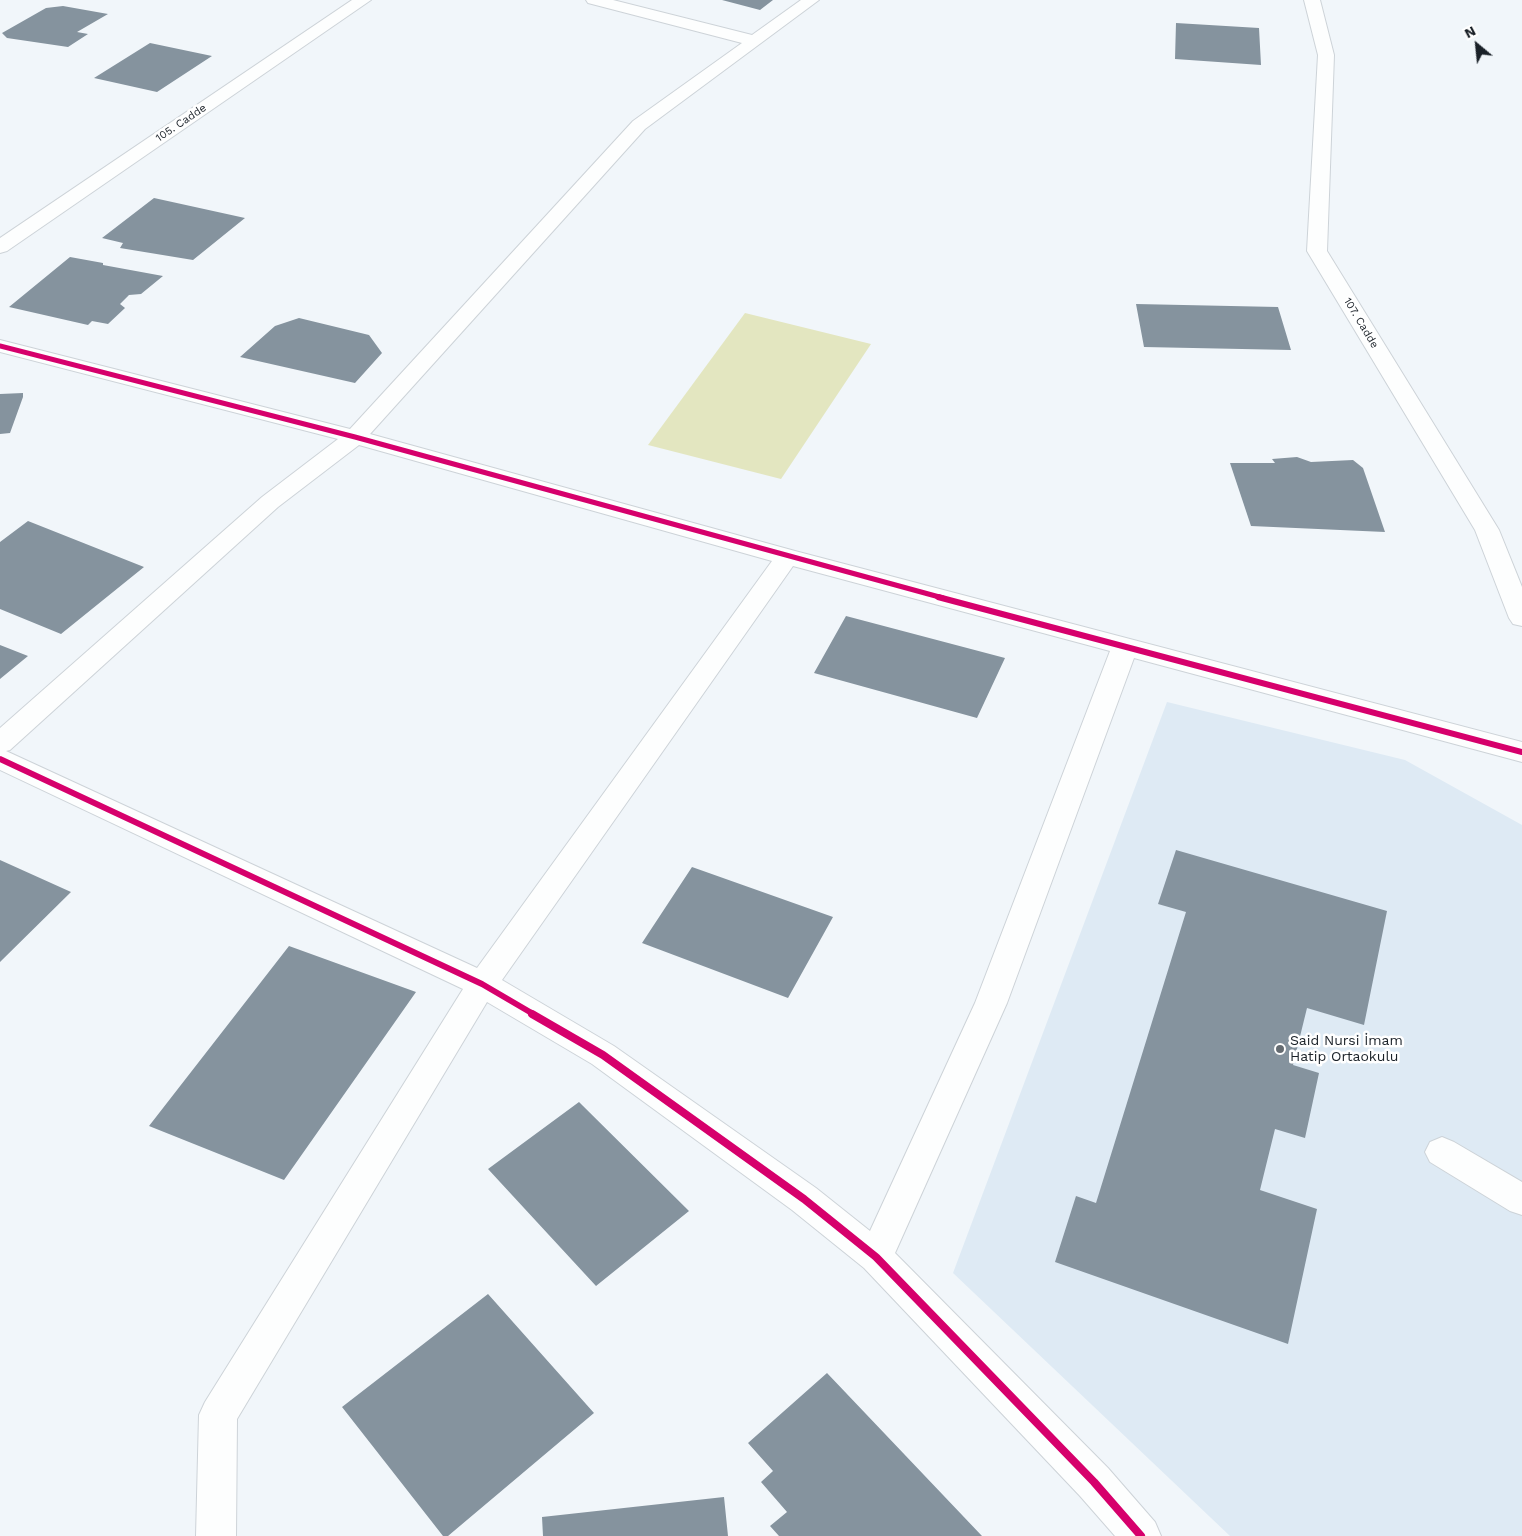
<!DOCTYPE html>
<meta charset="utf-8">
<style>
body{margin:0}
#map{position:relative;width:1522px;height:1536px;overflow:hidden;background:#f1f6fa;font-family:"Work Sans",sans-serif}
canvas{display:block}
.north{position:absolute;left:1452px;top:20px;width:50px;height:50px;-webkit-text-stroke:4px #fff;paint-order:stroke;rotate:332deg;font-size:14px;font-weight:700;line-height:20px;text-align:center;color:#1a2128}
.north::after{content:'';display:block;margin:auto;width:18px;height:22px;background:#1a2128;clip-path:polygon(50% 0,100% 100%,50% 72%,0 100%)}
</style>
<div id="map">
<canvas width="1522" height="1536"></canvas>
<div class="north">N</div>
</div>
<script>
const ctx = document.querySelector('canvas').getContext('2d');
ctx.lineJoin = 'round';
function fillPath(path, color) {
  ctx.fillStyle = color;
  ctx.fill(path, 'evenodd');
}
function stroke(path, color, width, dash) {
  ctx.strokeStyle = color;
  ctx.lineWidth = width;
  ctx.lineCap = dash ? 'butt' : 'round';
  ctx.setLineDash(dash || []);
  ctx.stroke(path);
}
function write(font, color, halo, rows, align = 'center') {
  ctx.font = font + ' "Work Sans",sans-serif';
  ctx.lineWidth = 5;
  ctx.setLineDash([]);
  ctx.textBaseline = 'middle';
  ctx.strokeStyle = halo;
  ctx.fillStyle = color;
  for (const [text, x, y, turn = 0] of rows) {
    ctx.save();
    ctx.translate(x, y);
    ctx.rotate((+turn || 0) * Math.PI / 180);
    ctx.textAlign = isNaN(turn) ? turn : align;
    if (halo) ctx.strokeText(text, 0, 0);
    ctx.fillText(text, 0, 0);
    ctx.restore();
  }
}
fillPath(new Path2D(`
 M1167,702l238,58 117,65v711h-292l-277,-263z`), '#deeaf4');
fillPath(new Path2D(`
 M745,313l126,31 -90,135 -133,-34z`), '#e3e6c0');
fillPath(new Path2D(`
 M722,0h51l-13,10z
 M63,6l45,8 -31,18 11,2 -20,13 -61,-9 -5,-5 44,-25z
 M1176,23l83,5 2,37 -86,-6z
 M150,43l62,13 -55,36 -63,-14z
 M154,198l91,20 -52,42 -73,-12 3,-5 -21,-5z
 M70,257l33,6v2l60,11 -22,18 -12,1 -9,9 5,4 -17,16 -16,-3 -4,4 -79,-18z
 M1136,304l142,3 13,43 -147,-3z
 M299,318l70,17 13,18 -27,30 -115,-26 35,-31z
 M23,393v4l-13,36 -10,1v-40z
 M1297,457l14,5 42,-2 10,8 22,64 -134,-6 -21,-63h45l-3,-4z
 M28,521l116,46 -83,67 -61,-25v-67z
 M846,616l159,42 -28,60 -163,-45z
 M0,645l28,11 -28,23z
 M1176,850l211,61 -23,114 -57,-17 -14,57 26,8 -14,65 -30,-9 -15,61 57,19 -29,135 -233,-82 21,-66 20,7 90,-291 -28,-8z
 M0,860l71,32 -71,70z
 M692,867l141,50 -45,81 -146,-55z
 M289,946l127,46 -132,188 -135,-54z
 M579,1102l110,109 -93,75 -108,-117z
 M488,1294l106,119 -146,123h-5l-101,-129z
 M827,1373l155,163h-203l-9,-10 17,-14 -26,-30 12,-11 -25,-28z
 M724,1497l4,39h-185l-1,-19z`), '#85939e');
const minor = new Path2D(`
 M352,0h19l-364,251 -7,2v-15z
 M586,0h27l139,35 49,-35h18l-174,129 -275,305 425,117 727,191v20l-388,-104 -127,345 -112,250 213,215 47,54 6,14h-46l-35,-40 -216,-228 -72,-58 -200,-146 -105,-62 -250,417 -1,117h-40l3,-121 6,-13 258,-413 -463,-219v-42l262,-231 76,-58 -338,-87v-12l350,89 283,-308 109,-78 -154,-40zM359,445l413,116 -295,407 -471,-217 4,-1 268,-243zM793,566l317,85 -135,352 -105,228 -54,-43 -202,-142 -112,-66z
 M1304,0h16l14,55 -7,196 172,279 23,57v39l-9,-2 -4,-6 -34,-88 -168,-279 11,-196z
 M1442,1137l12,5 68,40v33l-12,-4 -80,-49 -5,-10 5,-10z`);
stroke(minor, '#cdd3d8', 2);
fillPath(minor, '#fdfefe');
stroke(new Path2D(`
 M0,346l355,91 588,161`), '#d6006c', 5);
stroke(new Path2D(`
 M938,597l584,155
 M0,759l482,225 53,31`), '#d6006c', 6);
stroke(new Path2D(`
 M532,1014l71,41 201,144 72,58 218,225 47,54`), '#d6006c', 8);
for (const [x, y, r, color] of [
 [1280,1049,5,"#656c72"]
]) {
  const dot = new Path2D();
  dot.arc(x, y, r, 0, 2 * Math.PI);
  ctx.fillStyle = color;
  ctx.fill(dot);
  stroke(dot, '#fff', 2);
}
write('11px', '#1a2128', '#fff', [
 ["105. Cadde",181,123,-34],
 ["107. Cadde",1361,323,59]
]);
write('14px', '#1a2128', '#fff', [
 ["Said Nursi İmam",1290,1041],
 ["Hatip Ortaokulu",1290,1057]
], 'left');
</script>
